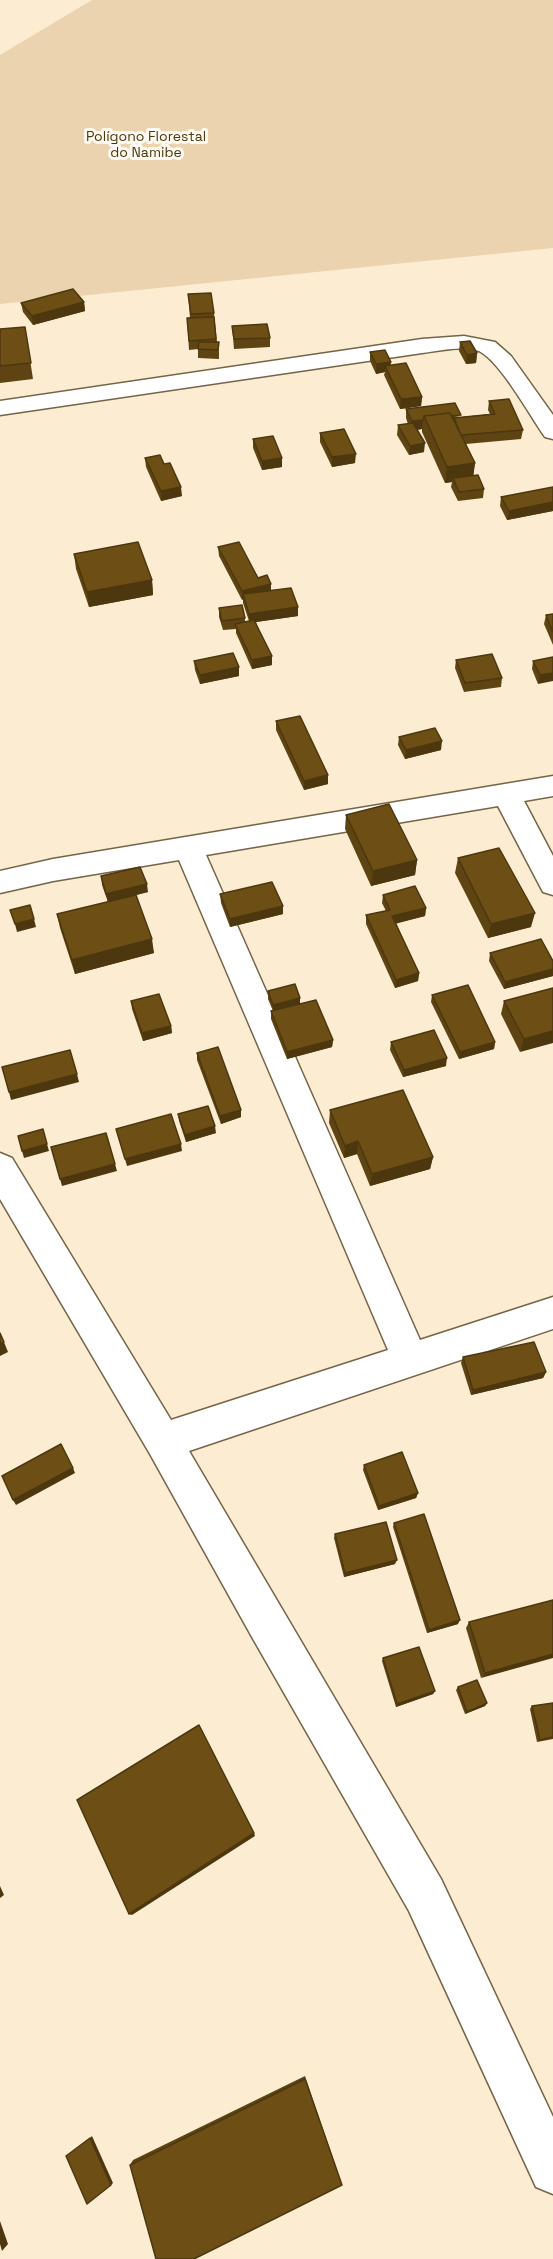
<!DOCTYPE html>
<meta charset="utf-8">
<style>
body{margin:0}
canvas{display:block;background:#fcecd2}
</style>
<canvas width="553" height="2259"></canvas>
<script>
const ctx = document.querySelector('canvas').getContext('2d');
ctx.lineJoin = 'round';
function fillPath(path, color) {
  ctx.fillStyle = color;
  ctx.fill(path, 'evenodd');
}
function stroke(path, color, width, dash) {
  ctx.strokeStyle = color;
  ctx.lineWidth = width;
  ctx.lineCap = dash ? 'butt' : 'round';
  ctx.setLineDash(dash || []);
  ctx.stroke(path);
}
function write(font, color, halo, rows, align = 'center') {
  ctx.font = font + ' "Space Grotesk",sans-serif';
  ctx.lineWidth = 6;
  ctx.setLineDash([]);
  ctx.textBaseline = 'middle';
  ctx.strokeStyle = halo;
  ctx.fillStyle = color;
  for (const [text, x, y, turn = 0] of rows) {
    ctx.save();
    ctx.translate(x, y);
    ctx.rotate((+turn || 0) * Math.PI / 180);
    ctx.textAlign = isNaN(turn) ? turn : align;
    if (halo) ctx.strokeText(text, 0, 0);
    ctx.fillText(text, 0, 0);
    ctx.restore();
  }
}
fillPath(new Path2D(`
 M92,0h461v248l-553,56v-249z`), '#ead3ae');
const street = new Path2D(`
 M464,336l31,6 16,14 42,59v24l-8,-2c-15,-21 -45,-76 -66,-86 -16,-6 -40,0 -57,2l-422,62v-14l422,-62z
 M553,776v20l-29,5 29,55v39l-10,-3 -45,-86 -292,49 214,485 133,-43v32l-364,122 252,428 112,238v77l-17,-7 -127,-276 -157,-274 -102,-183 -150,-255v-46l12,5 159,262 217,-70 -209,-490 -126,21 -53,12v-22l53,-12z`);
stroke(street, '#756448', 3);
fillPath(street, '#fff');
fillPath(new Path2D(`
 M188,294l26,19 3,29 2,9v8l-21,-1v-9l-9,1 -2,-32h3z
 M84,302l1,9 -52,14 -10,-13 -2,-9z
 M232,326l38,12v9l-36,2z
 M25,327l8,52 -33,4v-54z
 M460,342l17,11 -1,10 -10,1 -7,-13z
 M370,352l21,13 31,32 -1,9 -21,3 -16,-34 1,-3 -9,2 -6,-13z
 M489,401l34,29 -2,9 -55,5 9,19 -2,12 11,14 -1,9 -25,3 -7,-14 1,-5 -7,1 -23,-51v-3l-5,1 7,22 -15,3 -12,-20 1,-10 10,-1 -2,-6v-9l55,8 29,-3 -2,-4z
 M320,433l35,30 -23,4 -12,-25z
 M253,439l29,19v9l-20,3 -9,-22z
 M145,458l19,6 18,32 -21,5 -15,-34z
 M553,487v24l-46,9 -7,-14 1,-9z
 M218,547l40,31 13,13 27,16v9l-42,6 16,43 -20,4 -16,-36v-4l-13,1 -4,-13v-9l26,10v4l4,-1 -6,-18v-4l-1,1 -23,-44z
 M74,554l78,26 1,15 -64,12 -13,-38z
 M553,614v31l-9,-21 2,-9z
 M553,657l-15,27 -6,-15 1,-8z
 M456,660l46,18 -1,9 -37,5 -9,-24z
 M194,661l45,15 -39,8 -5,-14z
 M276,721l52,54v9l-24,6 -28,-60z
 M399,737l42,13 -36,9 -7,-14z
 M346,815l71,45 -2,15 -44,11 -26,-57z
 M458,858l73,69 -43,11 -33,-65z
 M101,876l47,16 -12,3 18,58 -79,21 -15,-46 -3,-14 51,-12 -6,-17z
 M220,894l63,20 -53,13 -9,-24z
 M383,895l43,13 -1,8 -29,7 23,50 -1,8 -23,7 -29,-64v-9l20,-4 -4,-8z
 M490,953l63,8v15l-49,13 -15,-28z
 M553,988l-33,64 -19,-38 3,-13z
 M268,991l32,13 33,36 -1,7 -45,12 -16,-40v-8h2l-5,-12z
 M432,995l63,47 -1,7 -35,10 -28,-57z
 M131,1001l40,25 1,7 -29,8 -11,-32z
 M391,1042l55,24 -43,11 -13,-27z
 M197,1053l44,57v7l-20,7 -24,-64z
 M330,1110l103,47 -3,12 -60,17 -13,-32 -13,4 -15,-35z
 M178,1114l38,19 -30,9 -7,-21z
 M463,1357l83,15 -3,6 -72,17 -10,-32z
 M364,1465l54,28 -2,5 -38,12 -15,-40z
 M394,1523l64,101 -31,9 -34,-106z
 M335,1534l60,30 -51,13 -10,-39z
 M553,1600l-72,78 -15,-50 3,-6z
 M383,1658l52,33 -2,3 -37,13 -14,-46z
 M458,1687l29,16 -2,3 -20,8 -9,-24z
 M553,1703v36l-16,3 -7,-33 2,-3z
 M305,2076l37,109 -212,-20 3,-5z`), '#5e4413');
fillPath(new Path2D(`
 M84,302l1,9 -52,14 -1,-9z
 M477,353l-1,10 -10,1 1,-9z
 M391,362l-1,10 -5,-6v6l-9,2v-10z
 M422,397l-1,9 -21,3 1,-10z
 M423,420l-1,9 -11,1 1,-9z
 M425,443l-1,9 -15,3 1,-9z
 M356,454l-1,9 -23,4v-10z
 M282,458v9l-20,3v-9z
 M475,463l-2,16 -20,-1 -1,4 -7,1 2,-16z
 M181,487l1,9 -21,5v-10z
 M553,502v9l-46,9 2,-9z
 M152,580l1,15 -64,12 -2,-15z
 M271,584v9l-28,1v5l-1,1v-9z
 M298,607v9l-49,7v-9z
 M272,656v9l-20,4v-9z
 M239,667v9l-39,8v-9z
 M553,673v8l-15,3 2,-9z
 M442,741l-1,9 -36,9 1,-9z
 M328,775v9l-24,6v-9z
 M417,860l-2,15 -44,11 2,-15z
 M147,884l1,8 -40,10 -2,-8z
 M283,906v8l-53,13v-8z
 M426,908l-1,8 -34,9 1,-9z
 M535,913l-4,14 -43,11 3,-14z
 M34,919l2,8 -19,5 -2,-8z
 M152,939l2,14 -79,21 -3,-14z
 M553,969v7l-49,13 1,-7z
 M419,973l-1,8 -23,7 1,-8z
 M300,998v8l-27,6v-7z
 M171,1026l1,7 -29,8 -1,-8z
 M553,1031v12l-33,9 4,-13z
 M333,1040l-1,7 -45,12v-7z
 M495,1042l-1,7 -35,10 1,-7z
 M447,1058l-1,8 -43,11 1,-7z
 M77,1074l2,8 -68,18 -2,-8z
 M241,1110v7l-20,7 -1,-8z
 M215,1126l1,7 -30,9 -1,-7z
 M358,1141l-1,13 -13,4 1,-12z
 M47,1144l2,7 -25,7 -2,-7z
 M181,1144l1,7 -55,15 -2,-7z
 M433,1157l-3,12 -60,17 2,-12z
 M115,1164l2,7 -55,15 -2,-7z
 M4,1342l4,10 -8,4v-12z
 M546,1372l-3,6 -72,17 2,-5z
 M73,1468l2,5 -59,32 -3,-5z
 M418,1493l-2,5 -38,12 1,-4z
 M397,1560l-2,4 -51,13 1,-4z
 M460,1620l-2,4 -31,9 2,-3z
 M553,1654v4l-72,20 4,-5z
 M435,1691l-2,3 -37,13 1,-3z
 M487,1703l-2,3 -20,8 2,-2z
 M254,1833l1,3 -123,79 -3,-1z
 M0,1886l4,9 -4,3z
 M92,2136l21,47 -2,2 -21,-47z
 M0,2221l8,23 -6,7 -2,-7z`), '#4c370f');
const building = new Path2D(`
 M73,289l11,13 -52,14 -11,-13z
 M211,293l3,20 -23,1 -3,-20z
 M214,317l2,22 -27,2 -2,-23z
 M267,324l3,14 -36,1 -2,-13z
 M25,327l6,36 -31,3v-37z
 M470,341l7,12 -10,2 -7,-13z
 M199,342h20l-1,8 -20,-1z
 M385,350l6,12 -15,2 -6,-12z
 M406,363l16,34 -21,2 -16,-33z
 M509,399l14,31 -62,5 -7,-17 41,-4 -6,-13z
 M455,403l6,12 -9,1 -2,-3 -26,3 -1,4 -11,1 -6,-12z
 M450,413l25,50 -28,4 -23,-51z
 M413,423l12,20 -15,3 -12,-21z
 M344,429l12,25 -24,3 -12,-24z
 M273,436l9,22 -20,3 -9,-22z
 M160,455l4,9 6,-1 11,24 -20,4 -16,-33z
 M478,475l6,14 -25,3 -6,-14z
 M553,487v15l-44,9 -8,-14z
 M138,542l14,38 -65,12 -13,-38z
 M239,542l19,36 9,-3 4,9 -29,7 -24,-44z
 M291,588l7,19 -49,7 -6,-20z
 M242,605l3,13 -23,3 -3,-13z
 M553,614v18l-7,-17z
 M254,620l18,36 -20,4 -17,-36z
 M233,653l6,14 -39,8 -6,-14z
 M492,654l10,24 -37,5 -9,-23z
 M553,657v16l-13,2 -7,-14z
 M300,716l28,59 -24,6 -28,-60z
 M435,728l7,13 -36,9 -7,-13z
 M389,804l28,56 -44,11 -27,-56z
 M499,848l36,65 -44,11 -33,-66z
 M140,867l7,17 -41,10 -5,-18z
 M272,882l11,24 -53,13 -10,-25z
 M415,886l11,22 -34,8 27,57 -23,7 -30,-65 24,-5 -7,-15z
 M136,895l16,44 -80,21 -15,-46z
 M30,905l4,14 -19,5 -5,-14z
 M541,939l12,22v8l-48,13 -15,-29z
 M295,984l5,14 -27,7 -5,-14z
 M468,985l27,57 -35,10 -28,-57z
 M553,988v43l-29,8 -20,-38z
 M159,994l12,32 -29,7 -11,-32z
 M316,1000l17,40 -46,12 -16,-41z
 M434,1030l13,28 -43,12 -13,-28z
 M218,1047l23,63 -21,6 -23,-63z
 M70,1050l7,24 -68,18 -7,-25z
 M403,1090l30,67 -61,17 -14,-33 -13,5 -15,-36z
 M208,1106l7,20 -30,9 -7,-21z
 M171,1114l10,30 -56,15 -9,-30z
 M43,1129l4,15 -25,7 -4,-15z
 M106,1133l9,31 -55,15 -9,-32z
 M0,1333l4,9 -4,2z
 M534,1342l12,30 -73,18 -10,-33z
 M61,1444l12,24 -60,32 -11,-24z
 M402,1452l16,41 -39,13 -15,-41z
 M424,1514l36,106 -31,10 -35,-107z
 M386,1522l11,38 -52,13 -10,-39z
 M553,1600v54l-68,19 -16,-51z
 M419,1647l16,44 -38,13 -14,-46z
 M477,1680l10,23 -20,9 -9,-25z
 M553,1703v34l-13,3 -8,-34z
 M199,1725l55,108 -125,81 -52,-114z
 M305,2079l37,106 -148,74h-38l-26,-94z
 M90,2138l21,47 -24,19 -21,-48z`);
fillPath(building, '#6d4f16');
stroke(building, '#4c370f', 1.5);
write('14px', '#4e3709', '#fffbf4', [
 ["Polígono Florestal",146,137],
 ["do Namibe",146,153]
]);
</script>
